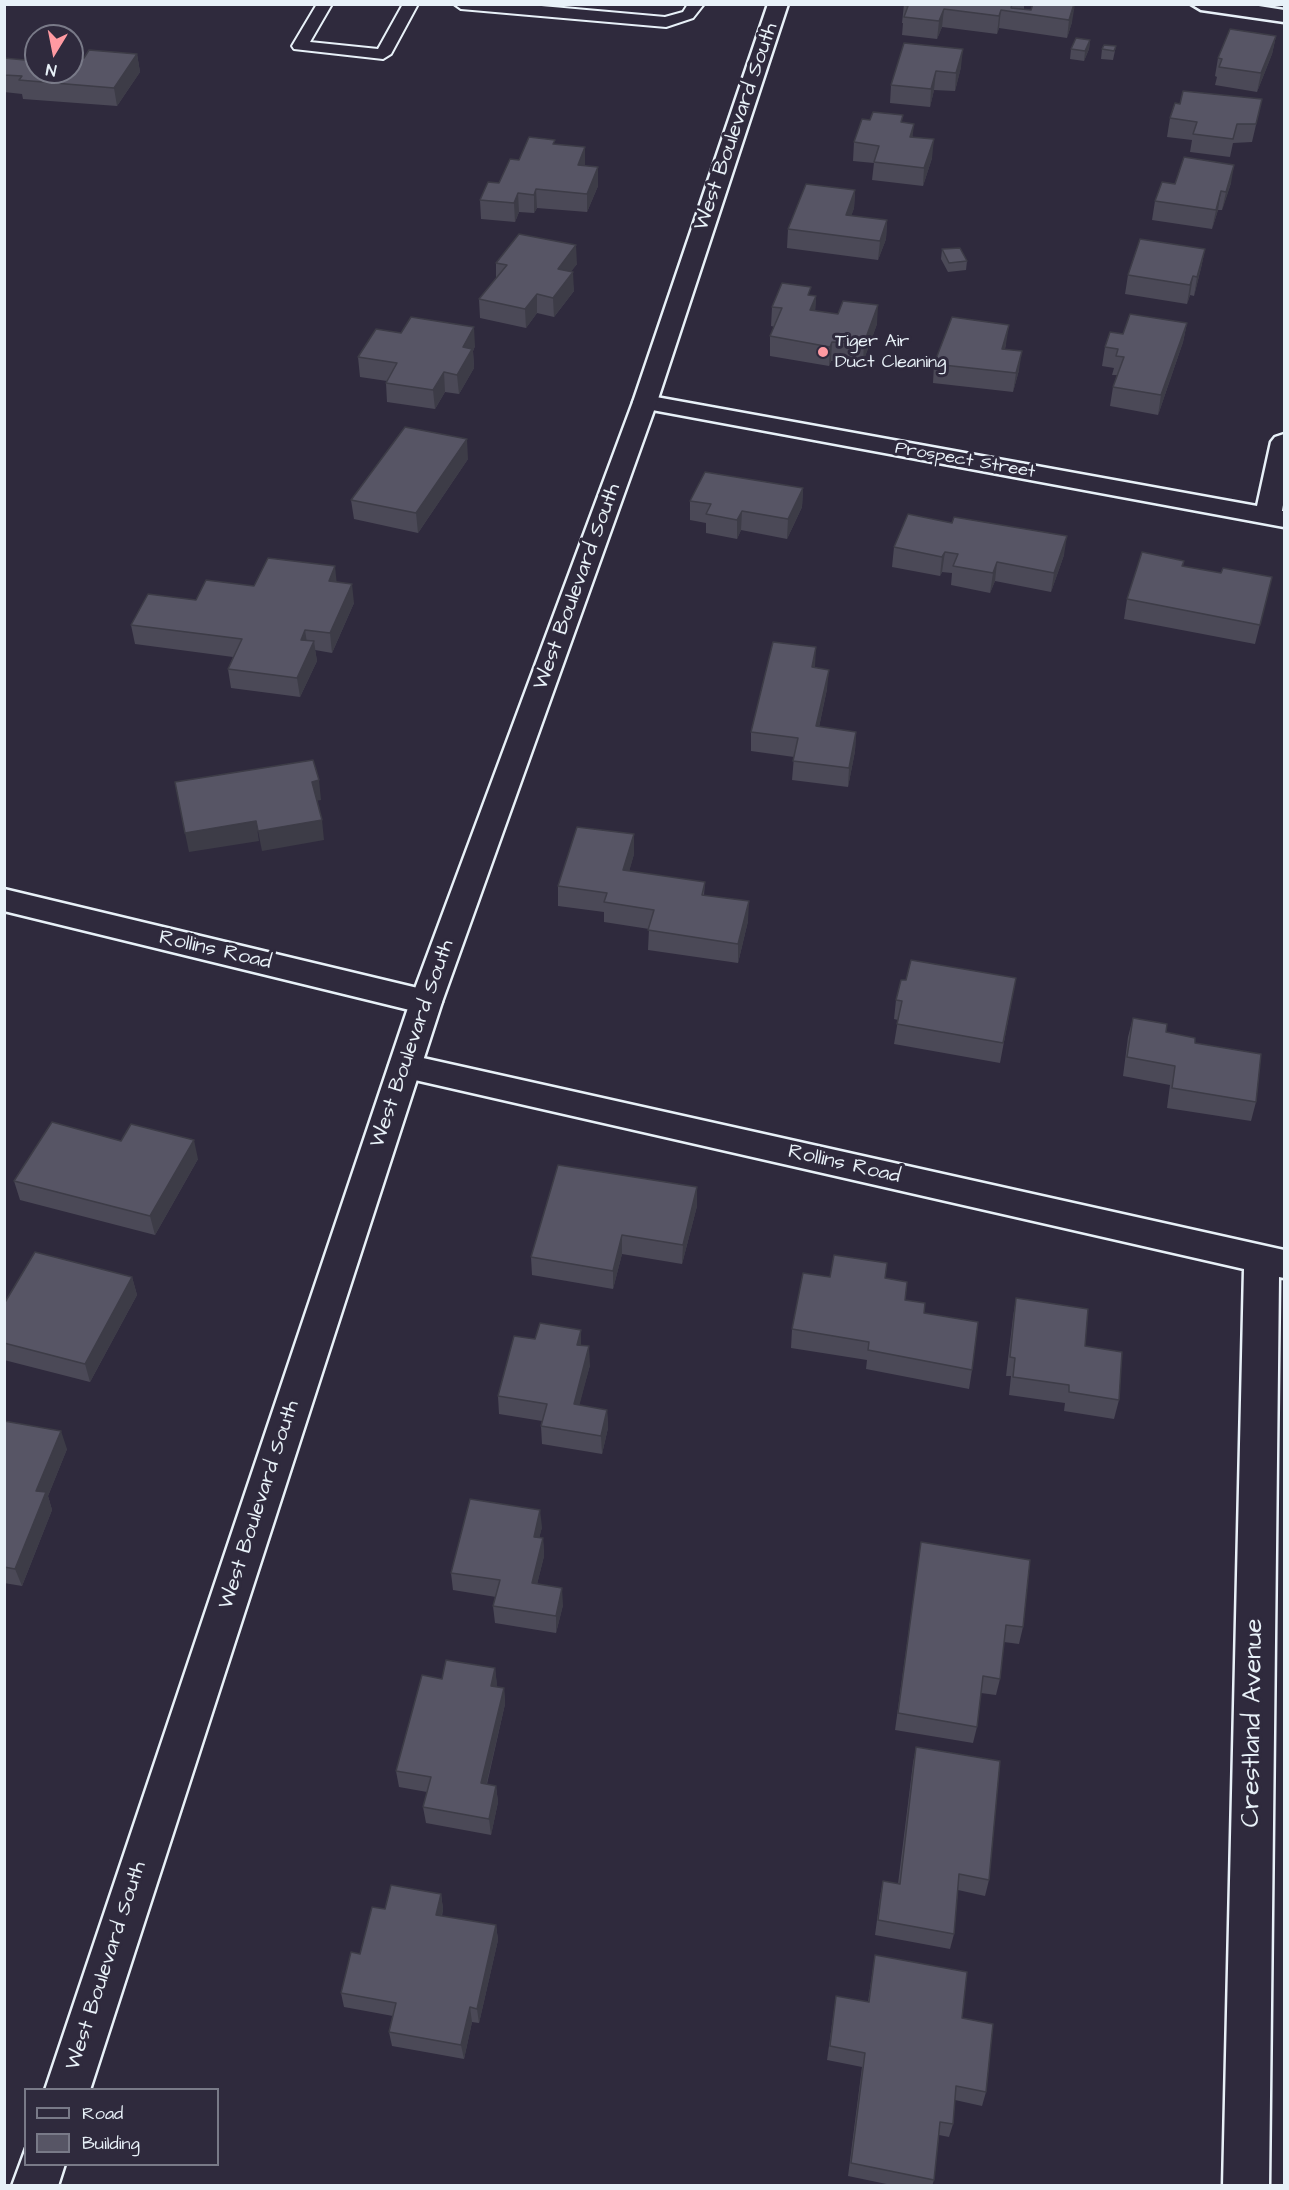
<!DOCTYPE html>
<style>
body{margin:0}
#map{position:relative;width:1289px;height:2190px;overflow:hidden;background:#2f2a3d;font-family:"Architects Daughter",sans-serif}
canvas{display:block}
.frame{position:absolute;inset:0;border:6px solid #e8f1f8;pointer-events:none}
.legend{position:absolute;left:24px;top:2088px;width:195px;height:78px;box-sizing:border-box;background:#2f2a3d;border:2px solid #797a88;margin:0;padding:8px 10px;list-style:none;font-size:18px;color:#e8f1f8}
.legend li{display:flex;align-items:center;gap:12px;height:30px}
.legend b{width:30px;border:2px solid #797a88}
.north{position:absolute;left:24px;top:24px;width:60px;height:60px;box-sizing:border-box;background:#2f2a3d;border:2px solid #797a88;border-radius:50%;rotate:190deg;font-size:16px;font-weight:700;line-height:24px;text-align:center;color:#e8f1f8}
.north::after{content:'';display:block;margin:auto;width:21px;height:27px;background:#ff9aa2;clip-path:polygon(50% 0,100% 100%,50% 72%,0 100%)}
</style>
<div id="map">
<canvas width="1289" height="2190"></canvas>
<div class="frame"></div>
<ul class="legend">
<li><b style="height:8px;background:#2f2a3d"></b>Road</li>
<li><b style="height:16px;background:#575565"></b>Building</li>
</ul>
<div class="north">N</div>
</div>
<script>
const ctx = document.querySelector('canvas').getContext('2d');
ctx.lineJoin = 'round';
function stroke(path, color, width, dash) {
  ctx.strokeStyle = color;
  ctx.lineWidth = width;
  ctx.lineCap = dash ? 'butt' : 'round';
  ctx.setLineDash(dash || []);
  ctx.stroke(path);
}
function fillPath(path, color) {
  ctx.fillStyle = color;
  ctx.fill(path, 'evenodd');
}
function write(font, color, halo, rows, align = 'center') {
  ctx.font = font + ' "Architects Daughter",sans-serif';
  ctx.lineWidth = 6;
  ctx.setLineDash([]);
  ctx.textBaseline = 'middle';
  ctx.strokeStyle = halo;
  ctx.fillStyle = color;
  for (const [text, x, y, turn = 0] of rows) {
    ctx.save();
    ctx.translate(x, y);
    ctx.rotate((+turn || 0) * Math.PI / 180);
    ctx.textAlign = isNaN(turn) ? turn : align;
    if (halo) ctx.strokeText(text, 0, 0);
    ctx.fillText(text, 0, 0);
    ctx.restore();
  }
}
const service = new Path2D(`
 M317,4h15l-22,38 68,7 25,-45h15l-27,50 -8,5 -89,-10 -2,-3z
 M454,4h65l146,13 18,-5 5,-8h16l-11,14 -27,9 -205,-18z`);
const minor = new Path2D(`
 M1191,4h55l38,6v12l-83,-12z
 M645,395l612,111 14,-64 4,-5 9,-3v65l-2,12h2v16l-648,-120 -3,-5 3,-5z
 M4,889l422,101 11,4 5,8 -5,8 -11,4 -422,-103z
 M405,1054l879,196v28l-5,-1 -10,909h-46l21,-917 -851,-194 -4,-9 4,-9z`);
const secondary = new Path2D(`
 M768,4h20l-131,398 -215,600 -352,1088h-45l365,-1088 223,-600z
 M26,2148v16h39l-7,22h-46z`);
stroke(service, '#e8f1f8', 4);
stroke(minor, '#e8f1f8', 5);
stroke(secondary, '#e8f1f8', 5);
fillPath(service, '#2f2a3d');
fillPath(minor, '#2f2a3d');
fillPath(secondary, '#2f2a3d');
fillPath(new Path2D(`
 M904,4h120v5l7,1 2,-6 39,18 -5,16 -68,-10 -2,6 -55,-7 -5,12 -35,-4 1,-12h-1z
 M1276,36l-4,18 -15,38 -42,-7 2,-8 -2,-1 3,-18z
 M1090,40l-1,9 -5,12 -14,-2 1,-10z
 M904,43l57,24 -6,24 -21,-1 -4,17 -40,-4 1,-18z
 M1116,46l-3,14 -12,-1 1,-10z
 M137,54l3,18 -23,34 -94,-7 -1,-5 -18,-2v-34l31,3z
 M1262,99l-10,43 -19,1 -3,14 -40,-5 2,-12 -25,-3 3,-19 10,-14z
 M903,122l10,15 19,21 -9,28 -51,-6 2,-17 -21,-2 1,-19z
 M555,144l30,22 13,20 -11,26 -50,-4 -3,5 -15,-1 -4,10 -34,-3 -1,-19 19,-17 20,-23z
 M1231,183l-9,27h-4l-6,19 -60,-9 3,-19 20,-17z
 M855,190l-1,18 -3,8 36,4 -1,19 -8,21 -91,-12 1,-19z
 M942,249l25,12 -1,9 -18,2 -7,-13z
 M1205,249l-4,19 -7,28 -4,-1 -3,9 -62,-10 3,-19z
 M496,263l81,1 -6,7 3,20 -20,26 -17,-4 -11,15 -46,-10 -1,-19 17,-21z
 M811,295l5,1 -1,15 62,13 -14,38 -32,-1 -2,5 -59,-10v-20l5,-9 -4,-1 1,-19z
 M1187,323l-4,19 -25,73 -48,-9 3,-19 4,-12h-5l2,-7 -12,-2 3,-19 18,-13z
 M1006,344l-1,5 14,21 -6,22 -80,-9 1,-19z
 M475,346l-2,5 1,17 -15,26 -14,-2 -10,17 -48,-7 -1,-19 1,-2 -27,-4 -2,-20z
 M468,459l-50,74 -64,-14 -3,-19z
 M803,488l-1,19 -15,32 -46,-9 -4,9 -31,-6v-10l-16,-3v-19z
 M894,547l170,8 -13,37 -56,-11 -5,12 -39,-8 1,-12 -10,-1 -2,4 -48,-9z
 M1184,561l-1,5 38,7 51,4 -17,67 -131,-25 3,-20z
 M337,582l17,21 -22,50 -17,-3 2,11 -17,36 -69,-9 -3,-19 5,-12 -98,-13 -4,-19 65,-25 58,-14z
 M815,668l12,21 -8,38 37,5 -1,19 -7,36 -56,-7 2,-23 -43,-6v-19z
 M634,854l-5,17 76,11 -1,13 44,26 -10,42 -90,-13 1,-21 -45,-7v-10l-46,-6v-20z
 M1016,978l-16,85 -106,-19 4,-24 -4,-1 2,-19 10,-20z
 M1133,1018l33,14 90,70 -5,19 -84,-13 3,-23 -47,-9 5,-39z
 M121,1141l77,18 -43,76 -135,-35 -6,-19z
 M697,1187v19l-15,58 -60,-10 -9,35 -81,-14 -1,-18z
 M132,1277l5,18 -47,87 -86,-22v-56z
 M830,1277l55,1 20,22 19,13 48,57 -3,19 -103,-20 1,-9 -76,-12 1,-19z
 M1016,1298l69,48 34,54 -5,19 -50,-8 1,-8 -56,-8 2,-19h-5l7,-59z
 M581,1330v15l9,20 -11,40 28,5 1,18 -6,26 -60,-10 -1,-18 1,-5 -43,-7 -1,-18 37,-57z
 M4,1421l63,28 -19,47 4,14 -30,76 -18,-3z
 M542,1527l-3,11h4l1,18 -7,28 26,21 -7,28 -61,-10 -2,-17 3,-9 -43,-7 -2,-17z
 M921,1542l102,85 -4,17 -15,-2 -4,37 -4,16 -15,-2 -4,34 -4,16 -78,-13z
 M495,1668l2,19 7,1 1,16 -18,80 9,2 2,16 -7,33 -65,-12 -3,-16 4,-15 -28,-5 -3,-16 46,-92z
 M916,1747l73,133 -4,16 -27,-6 -4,44 -4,15 -75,-14 5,-38 3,-16 15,3 15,-121z
 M441,1894l2,15 -1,7 54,9 2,15 -19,83 -7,-1 -8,37 -72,-13 -3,-14 4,-16 -49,-9 -3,-14 19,-39 25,-45z
 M875,1955l87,63 24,74 -4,14 -27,-6 -2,24 -4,13 -10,-2 -5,45 -2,6h-36l-48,-10 14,-109 -35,-7 9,-64 32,6z`), '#4b4957');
fillPath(new Path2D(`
 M1075,4l-3,18 -5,16 2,-18z
 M944,9l-2,18 -5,12 2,-18z
 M1001,10l-2,18 -2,6 2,-18z
 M1276,36l-4,18 -15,38 4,-19z
 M1090,40l-1,9 -5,12 1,-10z
 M963,49l-2,18 -6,24 1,-18z
 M137,54l3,18 -23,34 -3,-18z
 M936,71l-2,19 -4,17 1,-18z
 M914,124l-2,18 -2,-5z
 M934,139l-2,19 -9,28 1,-18z
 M585,147v18l-7,19v-19z
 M1234,165l-3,18 -9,27 4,-18z
 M598,167v19l-11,26v-18z
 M536,189l1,19 -3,5v-18z
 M855,190l-1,18 -9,26 1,-19z
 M1221,191l-3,19 -6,19 4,-19z
 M518,193l1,19 -4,10 -1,-19z
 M887,220l-1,19 -8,21 2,-19z
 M576,245l1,19 -18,24 -1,-19z
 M1205,249l-4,19 -7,28 3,-19z
 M573,272l1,19 -20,26 -1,-19z
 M1193,276l-3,19 -3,9 3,-19z
 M537,294v19l-11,15 -1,-19z
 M816,296l-1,19 -5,-5z
 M878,305l-1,19 -14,38 1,-19z
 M1187,323l-4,19 -25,73 3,-20z
 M1009,325l-3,19 -6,24 2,-19z
 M474,327l1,19 -2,5 1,17 -15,26 -2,-19 6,-28z
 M832,342l-1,19 -2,5 1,-19z
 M1022,351l-3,19 -6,22 3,-19z
 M444,372l1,20 -10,17 -2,-19z
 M467,439l1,20 -50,74 -2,-20z
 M803,488l-1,19 -15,32 1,-20z
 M742,511l-1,19 -4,9v-19z
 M1067,536l-3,19 -13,37 3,-19z
 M945,552l-3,20 -2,4 2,-19z
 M997,562l-2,19 -5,12 3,-20z
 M335,566l2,20 -8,-5z
 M352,584l2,19 -22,50 -2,-20z
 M305,630l3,19 -7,-9z
 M314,641l3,20 -17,36 -3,-19z
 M816,647l-1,20 -4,20 1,-20z
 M829,670l-2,19 -12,57 1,-20z
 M856,732l-1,19 -7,36 1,-19z
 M319,780l2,20 -6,1 -3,-19z
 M322,820l2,20 -62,11 -4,-20z
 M256,821l3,20 -70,11 -4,-19z
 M634,834v20l-10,36 -1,-20z
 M749,901l-1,20 -10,42v-19z
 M194,1140l4,19 -43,76 -5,-19z
 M697,1187v19l-15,58 1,-19z
 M622,1235v19l-9,35v-18z
 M132,1277l5,18 -47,87 -5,-18z
 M581,1330v18l-4,-3z
 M589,1346l1,19 -15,57 -1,-18z
 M607,1410l1,18 -6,26 -1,-18z
 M61,1431l6,18 -19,47 4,14 -30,76 -7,-17 21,-78z
 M540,1510l2,17 -7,28 -1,-18z
 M543,1538l1,18 -11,45 -1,-18z
 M562,1588l1,17 -7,28v-17z
 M495,1668l2,17 -4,17 -2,-16z
 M504,1688l1,16 -22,95 -2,-16z
 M496,1786l2,16 -7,33 -2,-16z
 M441,1894l2,15 -5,21 -2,-15z
 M496,1925l2,15 -19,83 -2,-14z
 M470,2007l2,15 -8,37 -3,-14z`), '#3d3c47');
const building = new Path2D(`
 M904,4h108l-1,4 20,2 2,-6h41l-5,16 -68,-10 -2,6 -55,-7 -5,12 -35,-4 4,-11 -5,-1z
 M1230,29l46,7 -15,37 -42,-6 3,-8 -4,-1z
 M1076,38l14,2 -5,11 -14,-2z
 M904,43l59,6 -7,24 -20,-2 -5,18 -40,-4z
 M1104,45l12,1 -2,5 -12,-2z
 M89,50l48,4 -23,34 -95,-8 3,-4 -18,-1v-17l31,3 1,-2v13h36v-15l12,1z
 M1183,91l79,8 -6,25h-19l-4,15 -40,-5 4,-12 -27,-4 5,-15 5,1z
 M873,112l30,3 -2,7 13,2 -4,13 24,2 -10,29 -50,-6 5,-16 -25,-4 8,-23 8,1z
 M529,137l26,3 -2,4 32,3 -7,18 20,2 -11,27 -51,-5 -2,6 -16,-2 -4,10 -34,-3 8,-18 11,1 11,-24 9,1z
 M1184,157l50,8 -8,27 -5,-1 -5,19 -61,-9 7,-19 13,2z
 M806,184l49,6 -9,25 41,5 -7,21 -92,-12z
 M519,234l57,11 -18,24 15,3 -20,26 -16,-4 -12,15 -46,-10 28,-34 -11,-2z
 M1140,239l65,10 -8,28 -4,-1 -3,9 -62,-10z
 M960,248l7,13 -18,2 -7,-14z
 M782,283l29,4 -3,8 8,1 -6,14 28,4 5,-13 35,4 -14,38 -32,-1 -2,5 -60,-11 12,-28 -10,-1z
 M1130,314l57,9 -26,72 -48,-8 11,-30 -8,-1 2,-7 -13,-2 5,-15 13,2z
 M411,317l63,10 -11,20 9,2 -15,26 -13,-3 -11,18 -47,-7 11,-20 -39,-6 18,-28 25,4z
 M952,317l57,8 -7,24 20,2 -6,22 -82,-9z
 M405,427l62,12 -51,74 -65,-13z
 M705,472l98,16 -15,31 -46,-8 -5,9 -31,-6 5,-10 -21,-3z
 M908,514l44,9 2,-6 113,19 -13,37 -57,-11 -4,11 -40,-7 5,-12 -13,-2 -3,5 -48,-10z
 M1142,552l42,9 -2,5 39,7 2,-5 49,9 -12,48 -133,-26z
 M268,558l67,8 -6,15 23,3 -22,49 -25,-3 -4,10 13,1 -17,37 -69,-9 14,-30 -111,-14 17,-31 48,6 10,-20 48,6z
 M773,642l43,5 -4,20 17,3 -13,56 40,6 -7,36 -56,-7 5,-23 -47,-6z
 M313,760l6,20 -7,2 10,38 -64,11 -2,-10 -71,12 -10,-51z
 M577,827l57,7 -11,36 82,12 -3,13 47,6 -11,43 -90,-14 6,-20 -50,-8 3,-9 -49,-7z
 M911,960l105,18 -13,65 -106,-19 5,-23 -6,-1 5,-20h5z
 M1133,1018l34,6 -1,8 29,6v5l66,11 -5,48 -84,-14 3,-22 -48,-9z
 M52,1122l69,19 10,-17 63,16 -44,76 -136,-35z
 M558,1165l139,22 -14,58 -61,-10 -9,36 -82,-14z
 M35,1252l97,25 -47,87 -81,-21v-39z
 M834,1255l53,8 -2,15 22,4 -2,18 20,3 -1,10 54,9 -6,48 -104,-20 1,-8 -77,-13 11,-56 27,4z
 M1016,1298l72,11 -3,37 37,6 -3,48 -50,-8v-7l-56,-8 2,-19 -5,-1z
 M540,1323l41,7 -4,15 12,1 -15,58 33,6 -6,26 -60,-10 6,-22 -49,-8 16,-60 21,3z
 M4,1421l57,10 -25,60 10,1 -31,77 -11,-2z
 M470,1499l70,11 -6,27 9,1 -11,45 30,5 -6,28 -63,-10 7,-26 -49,-7z
 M921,1542l109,18 -7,67 -17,-2 -6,54 -17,-3 -6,51 -79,-14z
 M446,1660l49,8 -4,18 13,2 -23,95 15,3 -7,33 -66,-12 8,-30 -35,-6 26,-96 20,4z
 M916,1747l84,14 -11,119 -30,-6 -5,60 -76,-14 5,-39 17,3z
 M391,1885l50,9 -5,21 60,10 -19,84 -7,-2 -9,38 -72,-13 7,-29 -55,-10 10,-41 9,2 12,-47 13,2z
 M875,1955l92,17 -5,46 31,6 -7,68 -30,-6 -3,38 -13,-2 -6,58 -83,-17 14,-110 -35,-7 6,-50 33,6z`);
fillPath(building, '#575565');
stroke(building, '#3d3c47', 1.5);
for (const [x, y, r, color] of [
 [823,352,6,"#ff9aa2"]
]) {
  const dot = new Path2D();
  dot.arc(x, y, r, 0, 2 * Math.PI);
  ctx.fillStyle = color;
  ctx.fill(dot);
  stroke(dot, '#2f2a3d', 2);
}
write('18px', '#e8f1f8', '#2f2a3d', [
 ["Tiger Air",835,342],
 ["Duct Cleaning",835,363]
], 'left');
write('18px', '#e8f1f8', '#2f2a3d', [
 ["Prospect Street",965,461,10]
]);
write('21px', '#e8f1f8', '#2f2a3d', [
 ["West Boulevard South",737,127,-71],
 ["West Boulevard South",578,587,-70],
 ["Rollins Road",215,951,13],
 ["West Boulevard South",413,1044,-71],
 ["Rollins Road",844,1165,13],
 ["West Boulevard South",260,1505,-72],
 ["West Boulevard South",107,1966,-72]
]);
write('26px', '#e8f1f8', '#2f2a3d', [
 ["Crestland Avenue",1254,1723,-89]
]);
</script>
